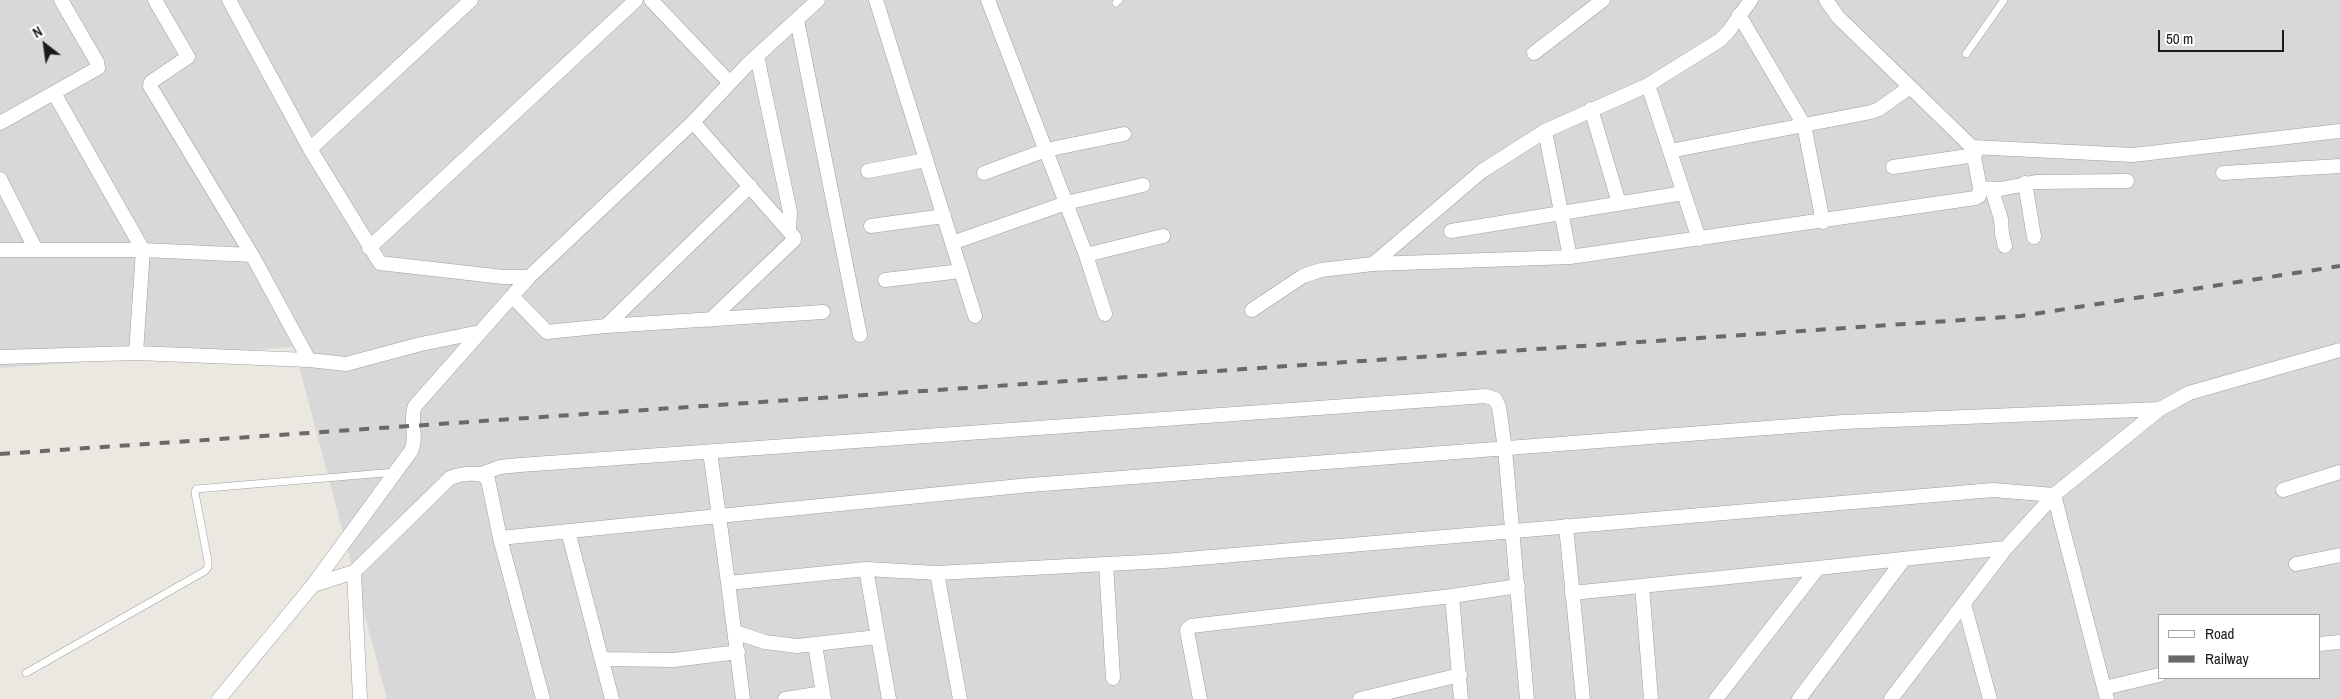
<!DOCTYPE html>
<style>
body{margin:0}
#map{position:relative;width:2340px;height:699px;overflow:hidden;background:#ebe8e2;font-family:"Archivo Narrow",sans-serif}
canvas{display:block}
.legend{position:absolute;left:2158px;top:614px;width:162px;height:65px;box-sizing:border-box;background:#fff;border:1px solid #a4a4a4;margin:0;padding:6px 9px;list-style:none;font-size:15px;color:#1b1b1b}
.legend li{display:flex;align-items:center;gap:10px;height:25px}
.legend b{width:25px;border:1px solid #a4a4a4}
.north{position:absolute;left:20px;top:20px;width:50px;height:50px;-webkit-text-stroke:4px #fff;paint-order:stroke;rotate:330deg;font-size:14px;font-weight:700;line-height:20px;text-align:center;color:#1b1b1b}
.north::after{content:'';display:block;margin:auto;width:18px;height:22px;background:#1b1b1b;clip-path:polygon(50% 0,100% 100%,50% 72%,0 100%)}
.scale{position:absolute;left:2158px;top:30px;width:126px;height:22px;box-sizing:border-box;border:2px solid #1b1b1b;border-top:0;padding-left:6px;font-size:15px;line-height:18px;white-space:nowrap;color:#1b1b1b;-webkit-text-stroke:4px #fff;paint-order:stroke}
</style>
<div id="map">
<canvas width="2340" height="699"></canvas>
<ul class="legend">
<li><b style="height:6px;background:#fff"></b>Road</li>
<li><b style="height:6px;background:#696969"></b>Railway</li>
</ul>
<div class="north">N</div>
<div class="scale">50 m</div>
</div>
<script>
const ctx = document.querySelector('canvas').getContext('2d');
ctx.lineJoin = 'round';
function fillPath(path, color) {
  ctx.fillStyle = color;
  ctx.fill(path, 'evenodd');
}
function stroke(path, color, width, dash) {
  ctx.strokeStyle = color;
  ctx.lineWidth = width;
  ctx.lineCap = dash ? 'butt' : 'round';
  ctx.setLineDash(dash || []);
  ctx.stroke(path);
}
fillPath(new Path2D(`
 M0,0h2340v699h-1953l-93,-352 -294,21zM2159,615h160v63h-160z`), '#d9d8d8');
const service = new Path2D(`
 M1116,3l3,-3
 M1966,54l38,-54
 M26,673l179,-102 3,-4v-6l-13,-68 1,-4 200,-17`);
const minor = new Path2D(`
 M155,0l33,57 -37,25 -1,4 102,169 57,105
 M229,0l81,149 70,114 123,14h26
 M651,0l79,83
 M876,0l99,316
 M988,0l98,255 19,59
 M1826,0l12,17 134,130 161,8 207,-24
 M1739,15l65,110 19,97
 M797,20l63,315
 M1534,53l69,-53
 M757,56l33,156 -1,18
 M1648,85l51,154
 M54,93l89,157 -7,103
 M1591,109l28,94
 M693,122l101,115v3l-84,80
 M0,123l98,-55 -1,-6 -36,-62
 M1545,131l25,126
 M310,149l161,-149
 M1670,151l201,-39 8,-3 31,-22
 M1893,167l82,-12
 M868,171l58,-11
 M984,173l62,-23 78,-16
 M2223,173l117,-7
 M0,179l35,69
 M2025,183l9,54
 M1980,188l21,1 35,-7 91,-1
 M1992,190l9,29 1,15 3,12
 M871,226l73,-10
 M1451,231l233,-38
 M952,243l114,-40 77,-18
 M369,248l267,-248
 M0,250h143l109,5
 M1086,255l77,-19
 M1373,264l109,-93 63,-40 103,-46 72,-45 8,-8 23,-32
 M885,280l76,-9
 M512,296l35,36 59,-6 217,-14
 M1252,310l51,-34 18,-6 52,-6 197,-7 405,-59 4,-2 1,-8 -8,-41
 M606,326l144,-140
 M0,357l136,-4 173,7 37,4 75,-20 59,-12
 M481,474l19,-7 20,-2 966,-69 9,3 4,8 6,42 22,250
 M2283,490l57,-18
 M1566,526l17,173
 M568,531l44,168
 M500,538l219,-22 -9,-64
 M1106,564l7,114
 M2296,564l44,-9
 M866,569l23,130
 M354,572l6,127
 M937,573l23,126
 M728,583l15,116
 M313,585l41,-13 96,-94c10,-4 31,-8 38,2l12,58 43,161
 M1642,586l9,113
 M1572,593l246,-25
 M1452,596l9,103
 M1964,604l26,95
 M735,632l30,10 32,4 80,-9
 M2319,644l21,-2
 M815,645l9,54
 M602,659l72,1 64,-8
 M2104,688l55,-13
 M219,699l94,-114 98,-134c7,-14 -2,-31 4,-45l114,-129 164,-155 54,-57 71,-65
 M785,699l38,-6
 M1200,699l-12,-63 -1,-6 4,-4 261,-30 66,-10
 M1360,699l100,-24
 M1716,699l102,-131 188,-20
 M1799,699l105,-140
 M1891,699l115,-151 48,-53 106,-86 29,-16 151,-43
 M2107,699l-53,-204 -61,-5 -829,71 -227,12 -71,-4 -138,14 -9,-67 311,-31 814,-63 316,-13`);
stroke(service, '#9f9f9f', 8);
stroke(minor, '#9f9f9f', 15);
stroke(service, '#fff', 7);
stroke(minor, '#fff', 14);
stroke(new Path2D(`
 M0,454l2021,-138 319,-50`), '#696969', 4, [10, 10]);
</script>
